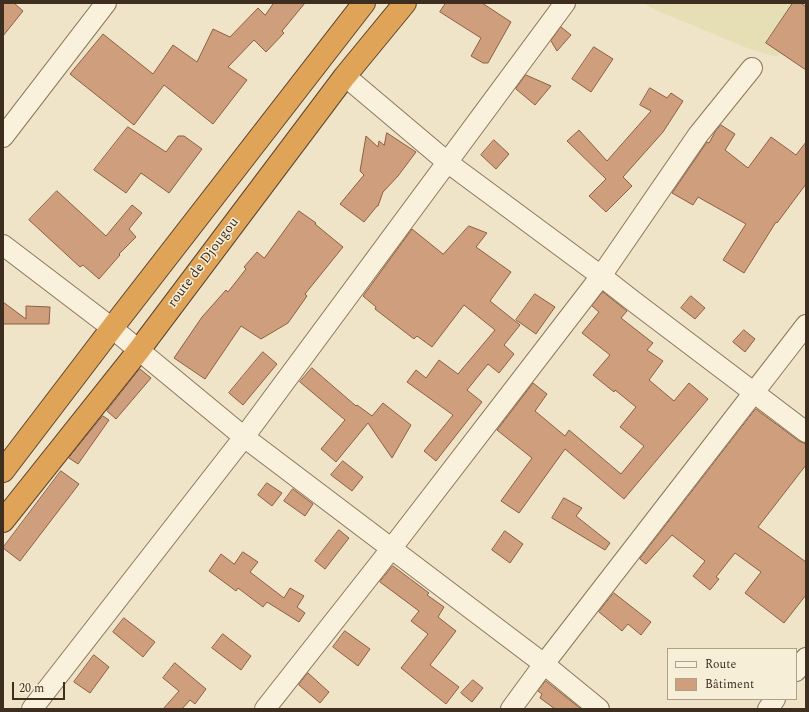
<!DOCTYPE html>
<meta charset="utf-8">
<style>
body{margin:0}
#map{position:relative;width:809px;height:712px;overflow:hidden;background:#f0e4c8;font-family:Spectral,serif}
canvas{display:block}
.frame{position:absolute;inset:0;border:4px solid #3d2e20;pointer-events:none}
.legend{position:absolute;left:667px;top:648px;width:130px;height:52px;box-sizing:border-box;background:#f7eed8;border:1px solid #ada18e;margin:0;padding:5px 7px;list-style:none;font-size:12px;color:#3d2e20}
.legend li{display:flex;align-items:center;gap:8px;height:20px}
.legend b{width:20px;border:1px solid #ada18e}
.scale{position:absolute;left:12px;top:682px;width:53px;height:18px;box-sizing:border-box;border:2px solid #3d2e20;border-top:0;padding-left:5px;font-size:12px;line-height:14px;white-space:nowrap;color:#3d2e20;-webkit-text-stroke:3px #f7eed8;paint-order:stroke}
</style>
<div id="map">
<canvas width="809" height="712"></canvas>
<div class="frame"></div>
<ul class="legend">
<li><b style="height:5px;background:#faf1dc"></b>Route</li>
<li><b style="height:11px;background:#cf9f7d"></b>Bâtiment</li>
</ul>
<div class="scale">20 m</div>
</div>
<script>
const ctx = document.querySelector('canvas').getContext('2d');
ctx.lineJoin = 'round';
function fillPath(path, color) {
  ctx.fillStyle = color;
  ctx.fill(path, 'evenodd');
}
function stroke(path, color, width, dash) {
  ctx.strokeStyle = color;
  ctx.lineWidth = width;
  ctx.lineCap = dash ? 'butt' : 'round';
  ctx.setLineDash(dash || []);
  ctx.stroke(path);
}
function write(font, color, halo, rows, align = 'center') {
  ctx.font = font + ' Spectral,serif';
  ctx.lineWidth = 3;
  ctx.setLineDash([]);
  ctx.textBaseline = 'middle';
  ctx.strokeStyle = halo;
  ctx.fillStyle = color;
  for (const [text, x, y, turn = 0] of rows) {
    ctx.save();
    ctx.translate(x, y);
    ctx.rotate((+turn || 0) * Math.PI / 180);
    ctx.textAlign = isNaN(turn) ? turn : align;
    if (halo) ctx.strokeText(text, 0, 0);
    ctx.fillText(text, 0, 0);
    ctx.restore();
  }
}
fillPath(new Path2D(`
 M643,3h163v19l-29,35 -30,-9 -91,-38z`), '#e6deb5');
const building = new Path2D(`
 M3,3h11l9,8 -20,25z
 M274,3h31l-23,28 2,2 -18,19 -12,-12 -26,27 19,13 -34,44 -49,-39 -30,40 -64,-51 33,-40 50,40 20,-29 24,17 16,-33 17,8 28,-29 7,7z
 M446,3h36l29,19 -23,41h-5l-12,-7 10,-18 -41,-26z
 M793,3h8l5,4v63l-40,-27z
 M561,27l10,8 -14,16 -6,-10z
 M594,47l19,12 -22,33 -19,-13z
 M526,75l25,11 -16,19 -19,-16z
 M650,88l17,10 4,-5 12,8 -20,31 -40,45 9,9 -26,26 -17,-16 17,-17 -39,-38 12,-11 28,31 44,-50 -11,-6z
 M721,125l14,9 -10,16 23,18 23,-31 25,18 10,-13v42l-29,39 -1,-1 -32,51 -21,-13 23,-36 -48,-27 -5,8 -21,-12 35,-51 2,1 6,-11z
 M128,127l38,25 12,-16h6l18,13 -33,44 -28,-20 -15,20 -32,-23z
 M387,133l29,19 -18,24 -15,16 -5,14h-1l-13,16 -24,-18 24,-29 -4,-4 6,-35 12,11 1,-6 5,4z
 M494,140l15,14 -13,15 -15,-14z
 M57,191l49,45 26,-31 10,8 -13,16 7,8 -17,17 1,1 -21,24 -16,-14 -3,2 -51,-47z
 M299,211l17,12 -1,1 28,23 -38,47 2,2 -19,27 -27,16 -20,-13 -36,53 -31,-21 28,-41 24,-27 2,2 18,-23 -2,-2 13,-15 7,6z
 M469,226l18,7 -11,14 35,25 -21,29 30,24 -16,20 10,9 -15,19 -11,-9 -21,26 15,12 -46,59 -12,-10 29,-36 -46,-33 9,-12 10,8 13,-18 19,14 37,-44 -31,-25 -32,42 -15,-11 -3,3 -39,-30 1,-2 -13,-11 49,-67 31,25z
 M603,292l24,19 -6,7 32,25 -6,7 16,11 -14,19 25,21 15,-18 19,16 -84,100 -59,-50 -46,64 -18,-12 31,-43 -35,-28 36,-47 14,11 -12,17 30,25 4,-6 52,44 23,-28 -24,-19 16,-20 -21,-17 -1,2 -21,-17 17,-20 -28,-22 17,-21 -7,-6z
 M535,294l20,13 -19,27 -20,-14z
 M691,296l14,12 -10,11 -14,-11z
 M3,302l23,17v-13l24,1 -1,17h-46z
 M744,330l11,9 -10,13 -12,-10z
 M263,352l14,12 -34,41 -14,-12z
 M312,368l44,38 1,-1 15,11 11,-13 28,22 -19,33 -24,-35 -32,39 -15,-13 24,-29 -45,-38z
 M140,369l11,9 -35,41 -9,-8z
 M756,409l43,32 7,3v21l-48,62 48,35v33l-22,28 -39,-30 16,-21 -26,-19 -19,24 3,2 -9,11 -17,-14 12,-15 -33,-26 -26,29 -6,-5z
 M103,416l6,4 -31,44 -9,-6z
 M343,461l20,16 -11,14 -21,-16z
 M61,471l18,13 -59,77 -17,-13z
 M267,483l15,10 -10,13 -14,-11z
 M293,489l20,15 -8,12 -21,-15z
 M564,498l18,10 -6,8 34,27 -5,7 -53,-32z
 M339,530l10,8 -24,31 -10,-8z
 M505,531l18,13 -13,19 -18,-13z
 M243,552l15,10 -8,10 34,26 6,-10 14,8 -7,11 8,6 -6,9 -32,-20 -4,5 -25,-19 -2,3 -27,-20 12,-17 13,10z
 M393,566l36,27 -2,2 17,12 -6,10 18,14 -26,34 29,22 -13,17 -45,-36 27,-34 -17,-13 8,-10 -39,-29z
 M614,593l37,29 -10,13 -13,-11 -6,7 -23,-19z
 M124,618l31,24 -12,15 -30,-25z
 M345,631l25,18 -12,17 -25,-19z
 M223,634l28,22 -10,14 -29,-22z
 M94,655l15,12 -19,26 -16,-11z
 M175,663l31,26 -11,15 -5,-4 -8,9h-19l16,-18 -16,-13z
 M308,673l21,19 -9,11 -21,-18z
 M473,680l10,8 -11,14 -11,-9z
 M546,681l35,28h-26l-15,-11 2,-4 -4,-3z`);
fillPath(building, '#cf9f7d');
stroke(building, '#8d5f41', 1);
const minor = new Path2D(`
 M345,76l102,86 154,114 32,25 173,131
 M3,137l103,-134
 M3,245l109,83 132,109 300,227 55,45
 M796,671l10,-13
 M32,709l212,-272 321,-434
 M265,709l126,-160 210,-273 97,-141 54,-67
 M511,709l33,-45 262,-339
 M768,709l7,-10`);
const highway = new Path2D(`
 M3,471l109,-143 252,-325
 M3,521l136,-171 206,-274 60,-73`);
stroke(minor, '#8d765c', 22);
stroke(highway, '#5b4430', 24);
stroke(minor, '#faf1dc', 20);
stroke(highway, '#e0a458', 22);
write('14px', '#3d2e20', '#f7eed8', [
 ["route de Djougou",204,263,-53]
]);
</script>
